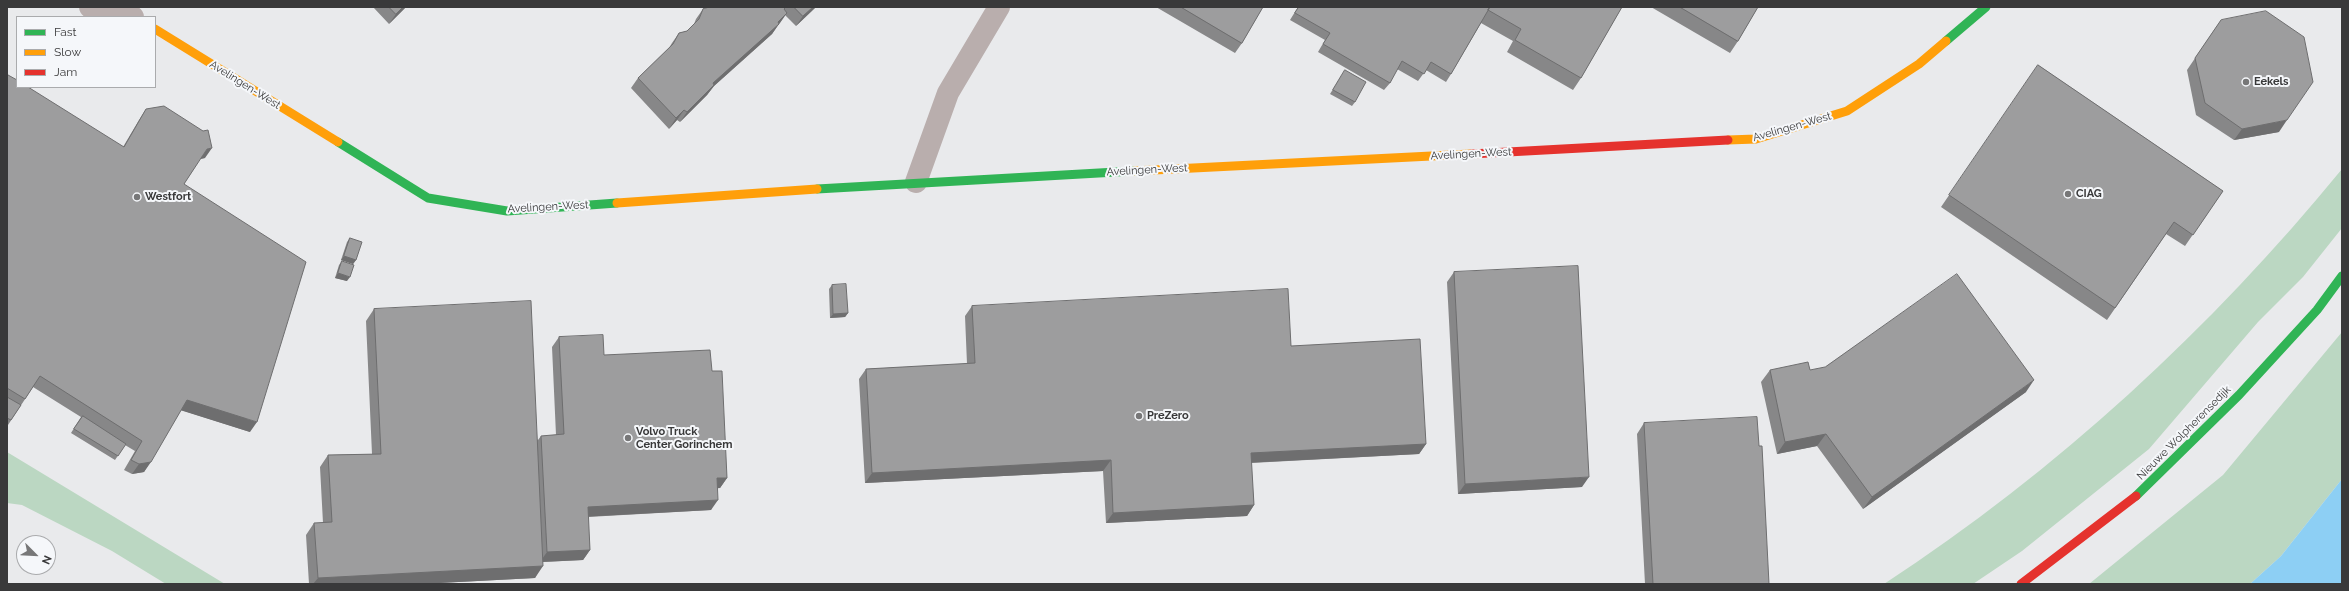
<!DOCTYPE html>
<style>
body{margin:0}
#map{position:relative;width:2349px;height:591px;overflow:hidden;background:#e9eaec;font-family:Raleway,sans-serif}
canvas{display:block}
.frame{position:absolute;inset:0;border:8px solid #39393a;pointer-events:none}
.legend{position:absolute;left:16px;top:16px;width:140px;height:72px;box-sizing:border-box;background:#f5f7fa;border:1px solid #aaabad;margin:0;padding:5px 7px;list-style:none;font-size:12px;color:#39393a}
.legend li{display:flex;align-items:center;gap:8px;height:20px}
.legend b{width:20px;border:1px solid #aaabad}
.north{position:absolute;left:16px;top:535px;width:40px;height:40px;box-sizing:border-box;background:#f5f7fa;border:1px solid #aaabad;border-radius:50%;rotate:114deg;font-size:11px;font-weight:700;line-height:16px;text-align:center;color:#39393a}
.north::after{content:'';display:block;margin:auto;width:14px;height:18px;background:#777778;clip-path:polygon(50% 0,100% 100%,50% 72%,0 100%)}
</style>
<div id="map">
<canvas width="2349" height="591"></canvas>
<div class="frame"></div>
<ul class="legend">
<li><b style="height:5px;background:#30b455"></b>Fast</li>
<li><b style="height:5px;background:#ff9f0a"></b>Slow</li>
<li><b style="height:5px;background:#e5322d"></b>Jam</li>
</ul>
<div class="north">N</div>
</div>
<script>
const ctx = document.querySelector('canvas').getContext('2d');
ctx.lineJoin = 'round';
function fillPath(path, color) {
  ctx.fillStyle = color;
  ctx.fill(path, 'evenodd');
}
function stroke(path, color, width, dash) {
  ctx.strokeStyle = color;
  ctx.lineWidth = width;
  ctx.lineCap = dash ? 'butt' : 'round';
  ctx.setLineDash(dash || []);
  ctx.stroke(path);
}
function write(font, color, halo, rows, align = 'center') {
  ctx.font = font + ' Raleway,sans-serif';
  ctx.lineWidth = 4;
  ctx.setLineDash([]);
  ctx.textBaseline = 'middle';
  ctx.strokeStyle = halo;
  ctx.fillStyle = color;
  for (const [text, x, y, turn = 0] of rows) {
    ctx.save();
    ctx.translate(x, y);
    ctx.rotate((+turn || 0) * Math.PI / 180);
    ctx.textAlign = isNaN(turn) ? turn : align;
    if (halo) ctx.strokeText(text, 0, 0);
    ctx.fillText(text, 0, 0);
    ctx.restore();
  }
}
fillPath(new Path2D(`
 M2342,169v59l-39,49 -45,45 -109,127 -127,102 -49,33h-89c173,-113 327,-255 458,-415z
 M2342,332v147l-61,77 -31,28h-161l134,-109z
 M7,452l218,132h-59l-54,-33 -90,-46 -15,-2z`), '#bbd7c2');
fillPath(new Path2D(`
 M2342,479v105h-92l31,-28z`), '#8dcff4');
stroke(new Path2D(`
 M90,7l43,10
 M916,182l32,-89 51,-86`), '#b9aead', 22);
stroke(new Path2D(`
 M1946,41l40,-34
 M338,142l90,56 79,13 110,-8
 M817,189l317,-18
 M2136,496l103,-101 78,-85 25,-34`), '#30b455', 9);
stroke(new Path2D(`
 M155,29l183,113
 M1728,140l28,-1 91,-28 72,-47 27,-23
 M1134,171l337,-17
 M617,203l200,-14`), '#ff9f0a', 9);
stroke(new Path2D(`
 M1471,154l257,-14
 M2021,584l115,-88`), '#e5322d', 9);
fillPath(new Path2D(`
 M373,7h33l-17,17z
 M710,7h106l-20,19 -11,-11 -13,19 -58,52 -7,9 -27,27 -3,-2 -8,9 -38,-41 7,-10 31,-30 3,-5 7,-10 8,-2 7,-7 2,-5 7,-10z
 M1156,7h107l-21,36 -7,10z
 M1298,7h324l-41,71 -8,12 -66,-38 6,-11 -32,-18 -30,51 -5,8 -20,-12 -8,11 -21,-12 -7,14 -6,7 -66,-38 7,-12 -35,-20z
 M1651,7h107l-20,34 -8,12z
 M2221,20l58,112 -45,8 -38,-25 -9,-45z
 M2038,65l185,126 -38,55 -19,-12 -59,86 -166,-113z
 M1345,70l10,32 -3,4 -22,-12z
 M7,76l116,71 16,-27 7,-11 59,49 -5,1 -16,25 66,248 -69,-22 -37,62 -12,2 -8,-4 11,-19 -10,-6 -10,15 -44,-27 10,-16 -48,-30 -25,38 -1,-1z
 M350,238l6,22 -3,4 -12,-4 6,-18z
 M342,261l5,20 -12,-3 4,-13z
 M1454,272l128,215 -124,7 -11,-212z
 M832,285l16,28 -3,4 -15,1 -1,-29z
 M972,306l319,40 135,98 -7,10 -168,9 3,42 -7,11 -141,7 -3,-52 -238,12 -6,-104 7,-10 101,-5 -2,-48z
 M374,309l164,131 3,-4 15,-1 -4,-88 7,-10 45,18 108,16 15,107 -7,10h-2l-7,22 -123,7 2,33 -7,10 -40,2 -8,16 -115,6h-111l-3,-49 8,-12h9l-3,-56 8,-12 44,-1 -6,-133z
 M1770,370h40l216,22 -163,117 -46,-63 -40,8 -16,-72z
 M1644,423l125,161h-124l-8,-150z`), '#878788');
fillPath(new Path2D(`
 M403,7h3l-17,17 7,-10z
 M813,7h3l-20,19 7,-10z
 M787,13l-7,10 -2,2 1,-1 -7,10 -58,52 -7,9 -27,27 7,-10 26,-29z
 M684,110l-7,10 -8,9 7,-11z
 M2287,120l-8,12 -45,8 8,-11z
 M212,148l-7,10 -5,1 7,-10z
 M344,256l12,4 -3,4 -12,-4z
 M338,273l12,4 -3,4 -12,-3z
 M848,313l-3,4 -15,1 3,-4z
 M2034,380l-8,12 -163,117 9,-12z
 M187,400l70,22 -7,10 -70,-22z
 M1826,434l-9,12 -40,8 8,-12z
 M1426,444l-7,10 -175,9 7,-10z
 M1111,460l-8,11 -238,12 7,-10z
 M151,462l-7,10 -12,2 7,-10z
 M1589,477l-7,10 -124,7 7,-10z
 M717,478h10l-7,10 -10,1z
 M718,500l-7,10 -131,7 8,-10z
 M1254,505l-7,11 -141,7 7,-10z
 M590,550l-7,10 -43,2 7,-10z
 M543,566l-8,12 -115,6h-107l5,-6z`), '#6e6e6f');
const building = new Path2D(`
 M389,7h14l-7,7z
 M710,7h76l-2,2 3,4 -9,9 1,2 -66,59 1,2 -27,27 -3,-2 -8,8 -38,-40 35,-34 6,-11 8,-2 12,-12 4,-10z
 M794,7h19l-10,9z
 M1181,7h82l-21,36z
 M1299,7h191l-39,67 -20,-12 -7,12 -22,-13 -12,22 -67,-39 7,-11 -35,-20z
 M1490,7h132l-41,71 -66,-38 6,-11 -33,-19z
 M1680,7h78l-20,34z
 M2266,11l38,26 9,45 -26,38 -45,9 -37,-26 -10,-45 26,-38z
 M2038,65l185,126 -30,44 -19,-13 -59,86 -166,-113z
 M1345,70l21,12 -11,20 -22,-12z
 M8,75l9,5v7h11l96,60 22,-38 18,-3 39,25 5,-1 4,18 -5,1 -23,35 122,78 -49,160 -70,-22 -36,62 -12,2 -8,-4 11,-19 -102,-65 -15,23 -18,-11v-312z
 M350,238l12,4 -6,18 -12,-4z
 M342,261l12,4 -4,12 -12,-4z
 M1578,266l11,211 -124,7 -11,-212z
 M1957,274l77,106 -162,117 -46,-63 -41,8 -15,-72 38,-8 2,8 15,-3z
 M846,284l2,29 -15,1 -1,-29z
 M1288,289l3,57 129,-7 6,105 -175,9 3,52 -141,8 -2,-53 -239,13 -6,-104 109,-6 -3,-57z
 M531,301l12,265 -225,12 -4,-55 18,-1 -4,-67 53,-1 -7,-145z
 M603,335l1,20 106,-5 2,21h10l5,107h-10l1,22 -130,7 2,43 -43,2 -6,-116 23,-2 -5,-97z
 M7,397l14,8 -10,15 -4,-2z
 M83,416l43,28 -8,12 -44,-27z
 M1757,417l2,29h3l7,138h-116l-9,-161z`);
fillPath(building, '#9d9d9e');
stroke(building, '#6e6e6f', 1);
for (const [x, y, r, color] of [
 [2246,82,4,"#777778"],
 [2068,194,4,"#777778"],
 [137,197,4,"#777778"],
 [1139,416,4,"#777778"],
 [628,438,4,"#777778"]
]) {
  const dot = new Path2D();
  dot.arc(x, y, r, 0, 2 * Math.PI);
  ctx.fillStyle = color;
  ctx.fill(dot);
  stroke(dot, '#f5f7fa', 1.5);
}
write('bold 11px', '#39393a', '#f5f7fa', [
 ["Eekels",2254,82],
 ["CIAG",2076,194],
 ["Westfort",145,197],
 ["PreZero",1147,416],
 ["Volvo Truck",636,432],
 ["Center Gorinchem",636,445]
], 'left');
write('11px', '#39393a', '#f5f7fa', [
 ["Avelingen-West",245,85,32],
 ["Avelingen-West",1792,127,-16],
 ["Avelingen-West",1471,154,-3],
 ["Avelingen-West",1147,170,-3],
 ["Avelingen-West",548,207,-3],
 ["Nieuwe Wolpherensedijk",2184,433,-45]
]);
</script>
